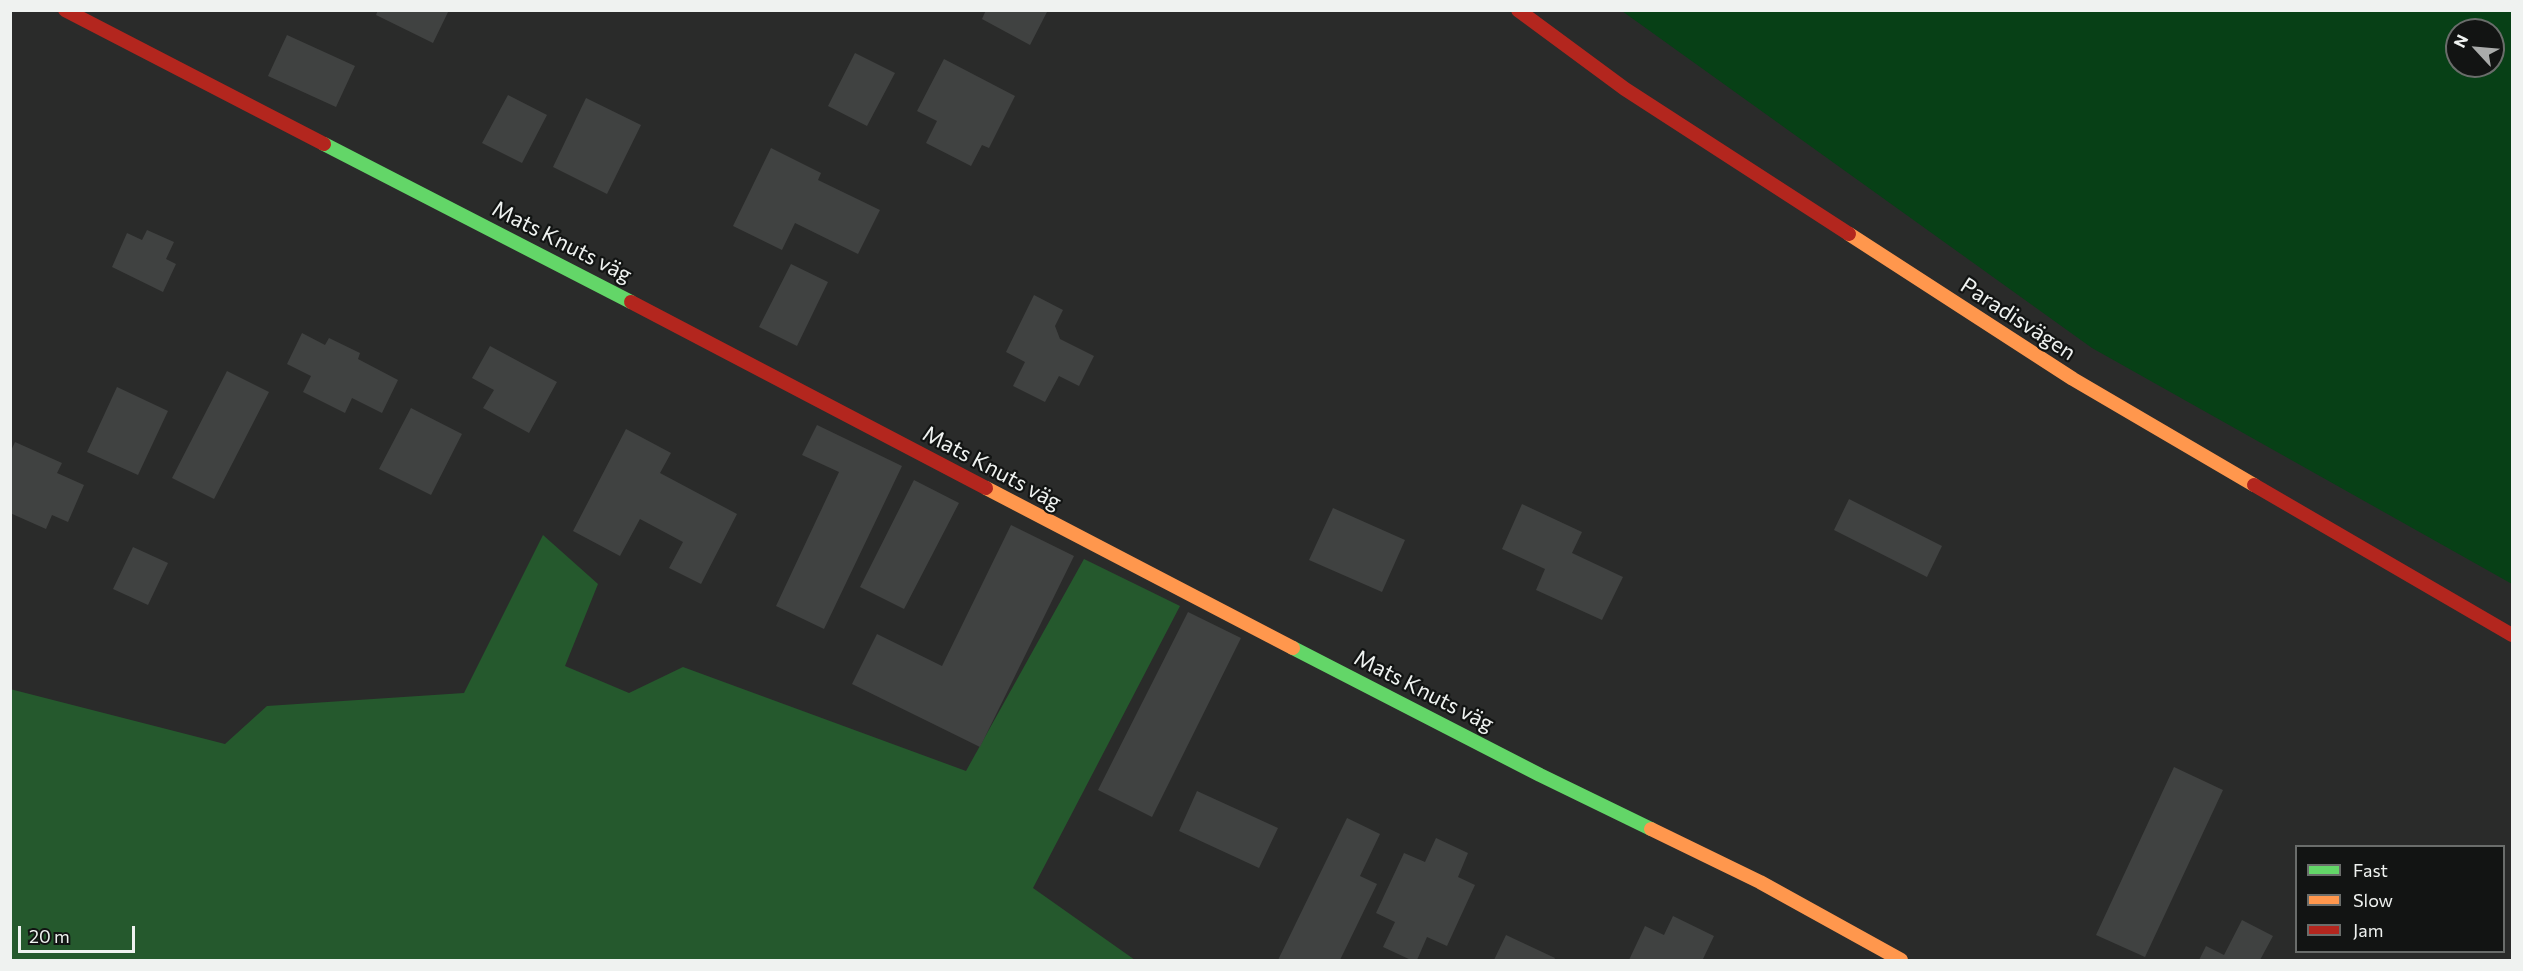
<!DOCTYPE html>
<meta charset="utf-8">
<style>
body{margin:0}
#map{position:relative;width:2523px;height:971px;overflow:hidden;background:#2a2b2a;font-family:Commissioner,sans-serif}
canvas{display:block}
.frame{position:absolute;inset:0;border:12px solid #eff2f0;pointer-events:none}
.legend{position:absolute;left:2295px;top:845px;width:210px;height:108px;box-sizing:border-box;background:#121413;border:2px solid #6a6d6b;margin:0;padding:8px 10px;list-style:none;font-size:18px;color:#eff2f0}
.legend li{display:flex;align-items:center;gap:12px;height:30px}
.legend b{width:30px;border:2px solid #6a6d6b}
.north{position:absolute;left:2445px;top:18px;width:60px;height:60px;box-sizing:border-box;background:#121413;border:2px solid #6a6d6b;border-radius:50%;rotate:296deg;font-size:16px;font-weight:700;line-height:24px;text-align:center;color:#eff2f0}
.north::after{content:'';display:block;margin:auto;width:21px;height:27px;background:#aaacab;clip-path:polygon(50% 0,100% 100%,50% 72%,0 100%)}
.scale{position:absolute;left:18px;top:926px;width:117px;height:27px;box-sizing:border-box;border:3px solid #eff2f0;border-top:0;padding-left:8px;font-size:18px;line-height:21px;white-space:nowrap;color:#eff2f0;-webkit-text-stroke:4px #121413;paint-order:stroke}
</style>
<div id="map">
<canvas width="2523" height="971"></canvas>
<div class="frame"></div>
<ul class="legend">
<li><b style="height:8px;background:#63d668"></b>Fast</li>
<li><b style="height:8px;background:#ff974d"></b>Slow</li>
<li><b style="height:8px;background:#b3261e"></b>Jam</li>
</ul>
<div class="north">N</div>
<div class="scale">20 m</div>
</div>
<script>
const ctx = document.querySelector('canvas').getContext('2d');
ctx.lineJoin = 'round';
function fillPath(path, color) {
  ctx.fillStyle = color;
  ctx.fill(path, 'evenodd');
}
function stroke(path, color, width, dash) {
  ctx.strokeStyle = color;
  ctx.lineWidth = width;
  ctx.lineCap = dash ? 'butt' : 'round';
  ctx.setLineDash(dash || []);
  ctx.stroke(path);
}
function write(font, color, halo, rows, align = 'center') {
  ctx.font = font + ' Commissioner,sans-serif';
  ctx.lineWidth = 4.5;
  ctx.setLineDash([]);
  ctx.textBaseline = 'middle';
  ctx.strokeStyle = halo;
  ctx.fillStyle = color;
  for (const [text, x, y, turn = 0] of rows) {
    ctx.save();
    ctx.translate(x, y);
    ctx.rotate((+turn || 0) * Math.PI / 180);
    ctx.textAlign = isNaN(turn) ? turn : align;
    if (halo) ctx.strokeText(text, 0, 0);
    ctx.fillText(text, 0, 0);
    ctx.restore();
  }
}
fillPath(new Path2D(`
 M1622,11h890v573l-420,-236zM2457,30h36v36h-36z`), '#074016');
fillPath(new Path2D(`
 M543,535l55,49 -33,82 64,27 54,-26 283,104 118,-212 96,47 -147,282 102,72h-1124l-1,-271 215,55 42,-38 197,-13z`), '#25592d');
fillPath(new Path2D(`
 M378,10h71l-16,33 -57,-28z
 M986,10h62l-18,35 -48,-26z
 M287,35l68,31 -19,41 -68,-31z
 M855,53l40,20 -28,53 -39,-20z
 M944,59l71,37 -26,52 -7,-3 -11,21 -45,-23 11,-22 -20,-10z
 M508,95l39,20 -25,48 -40,-20z
 M586,98l55,27 -34,69 -54,-27z
 M771,148l50,25 -3,7 62,30 -22,44 -63,-31 -13,27 -49,-24z
 M147,230l27,12 -8,17 10,5 -13,28 -51,-25 15,-34 15,7z
 M791,264l37,18 -31,64 -38,-19z
 M1034,295l29,15 -8,16 5,13 34,17 -15,30 -20,-10 -14,26 -32,-16 12,-24 -19,-10z
 M302,333l23,12 4,-7 31,15 -2,6 40,21 -16,33 -30,-15 -7,15 -42,-21 8,-16 -24,-12z
 M490,346l67,36 -28,51 -46,-25 11,-18 -22,-12z
 M227,371l42,21 -55,107 -42,-21z
 M117,387l51,24 -30,64 -51,-23z
 M411,408l51,26 -31,61 -52,-26z
 M817,425l85,41 -78,163 -48,-23 63,-134 -37,-17z
 M626,429l45,24 -11,20 77,41 -36,70 -32,-16 14,-26 -43,-23 -20,37 -47,-25z
 M15,442l47,21 -5,10 27,12 -16,37 -16,-7 -6,14 -36,-16v-60z
 M914,480l45,23 -55,106 -44,-22z
 M1849,499l93,47 -15,31 -93,-47z
 M1522,504l60,28 -10,21 51,24 -21,43 -66,-30 9,-21 -43,-20z
 M1333,508l72,32 -23,52 -73,-32z
 M1011,525l63,31 -94,191 -128,-63 25,-50 65,32z
 M133,547l35,16 -20,42 -35,-16z
 M1188,612l53,26 -89,179 -54,-27z
 M2174,767l49,23 -78,167 -49,-22z
 M1197,791l81,37 -19,40 -80,-37z
 M1347,818l33,16 -20,42 17,8 -37,76h-62z
 M1436,838l32,15 -10,24 17,8 -28,61 -20,-9 -10,23h-6l-28,-13 12,-25 -19,-9 28,-60 21,9z
 M1673,916l41,20 -11,23 4,1h-78l16,-34 19,9z
 M2242,920l31,16 -13,24h-61l7,-14 18,9z
 M1506,935l49,23 -1,2h-60z`), '#404241');
stroke(new Path2D(`
 M324,144l307,158
 M1293,648l247,127 111,54`), '#63d668', 14);
stroke(new Path2D(`
 M1849,234l224,145 181,106
 M986,488l307,160
 M1651,829l109,53 141,78`), '#ff974d', 14);
stroke(new Path2D(`
 M65,10l259,134
 M1518,10l107,79 224,145
 M631,302l355,186
 M2254,485l258,150`), '#b3261e', 14);
write('22px', '#eff2f0', '#121413', [
 ["Mats Knuts väg",562,242,27],
 ["Paradisvägen",2018,319,33],
 ["Mats Knuts väg",992,468,28],
 ["Mats Knuts väg",1424,691,27]
]);
</script>
